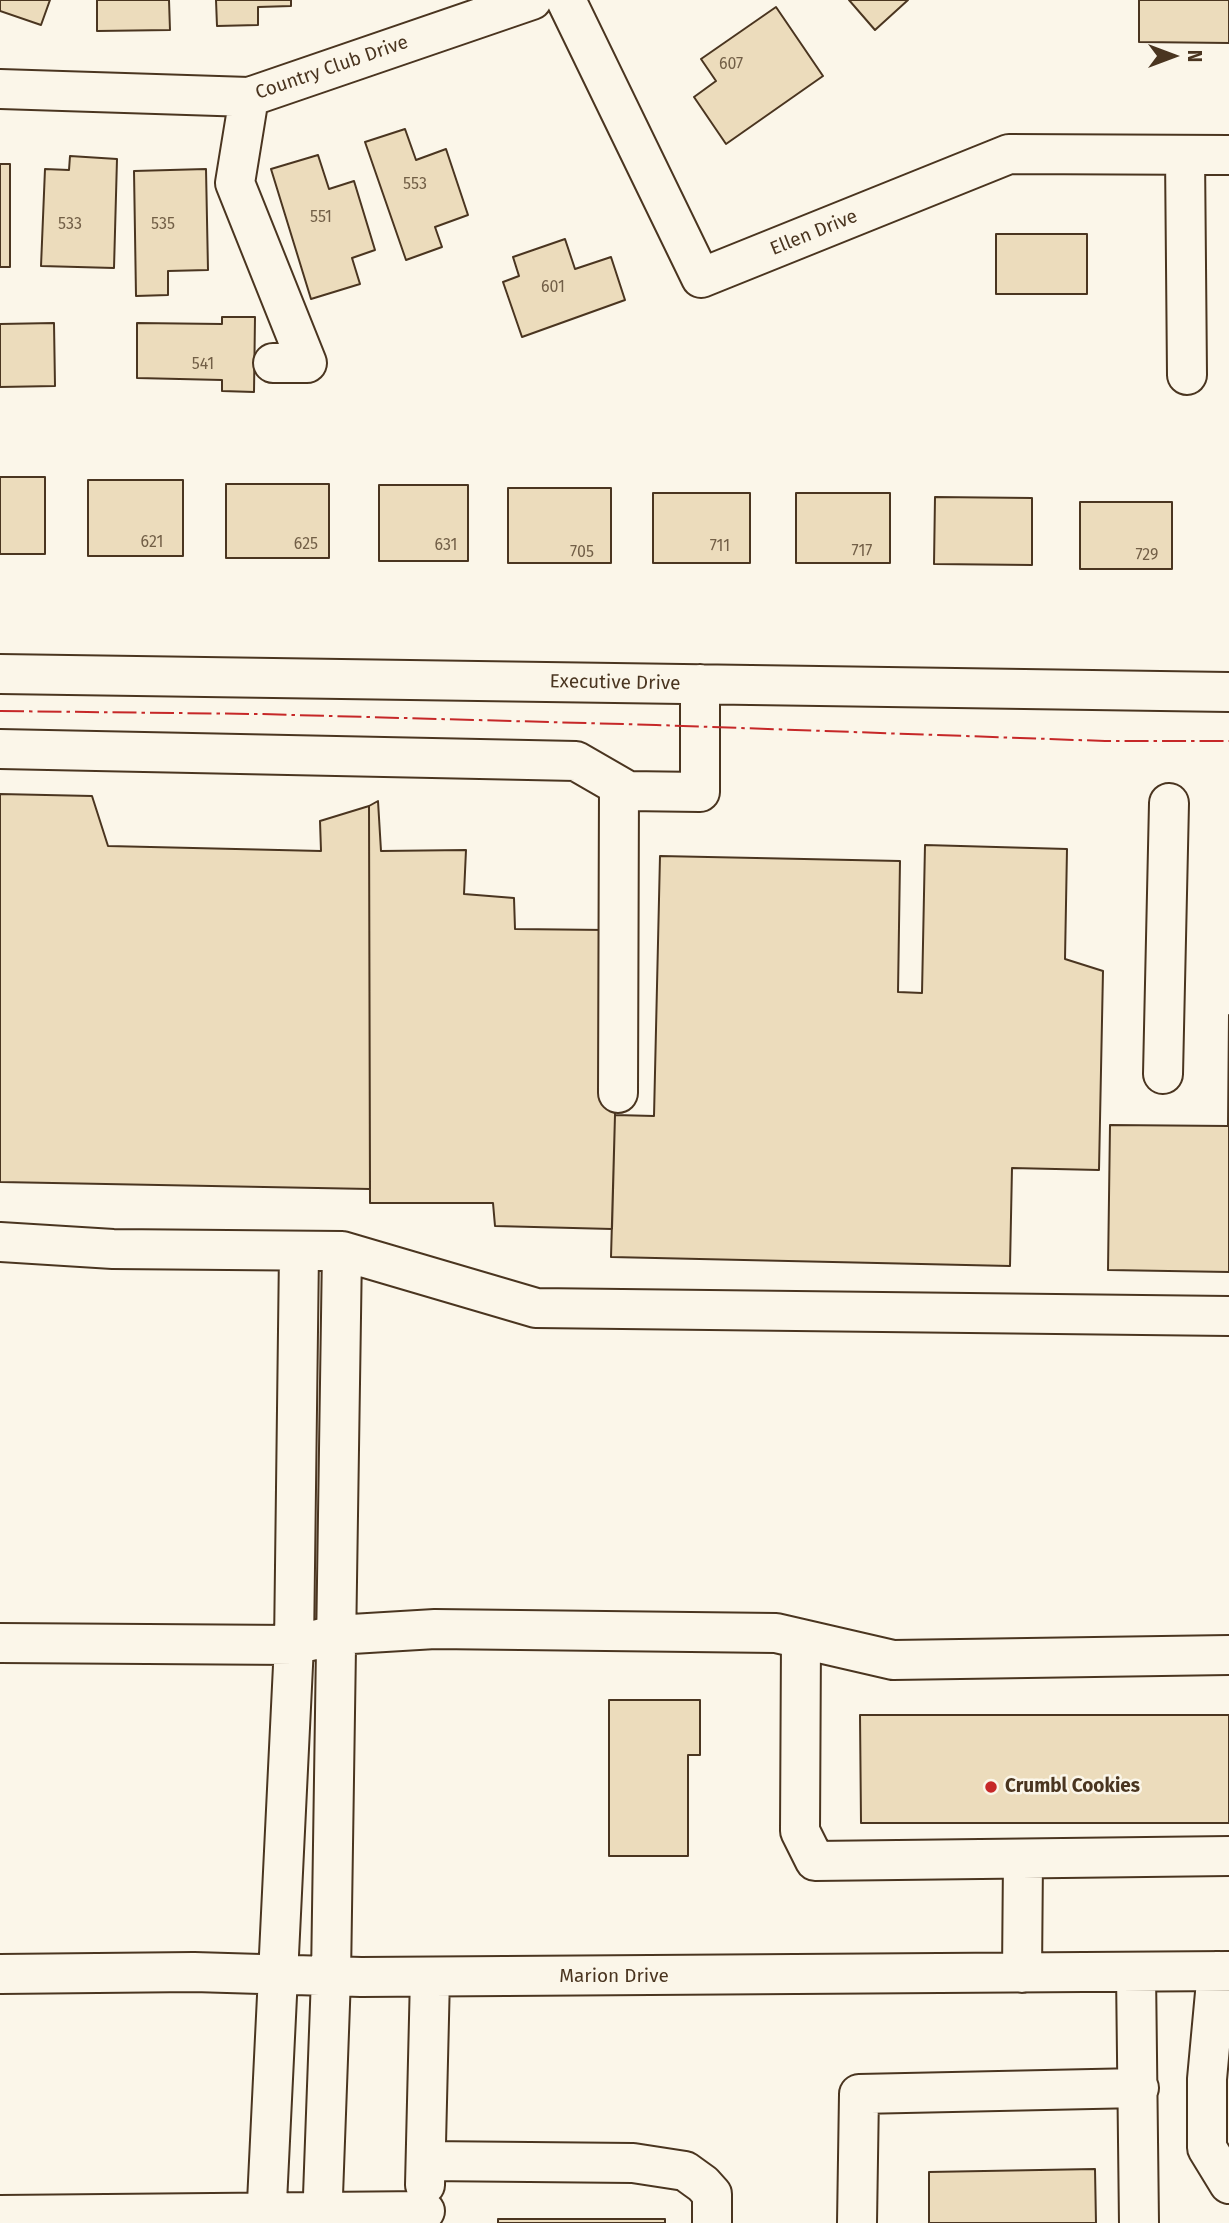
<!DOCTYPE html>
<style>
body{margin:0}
#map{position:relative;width:1229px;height:2223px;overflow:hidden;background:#fbf6e9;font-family:"Fira Sans",sans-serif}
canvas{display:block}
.north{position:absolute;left:1138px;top:21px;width:70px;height:70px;-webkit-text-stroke:5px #fbf6e9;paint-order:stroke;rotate:90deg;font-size:19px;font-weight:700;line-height:28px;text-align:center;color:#4a3520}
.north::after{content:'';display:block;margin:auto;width:24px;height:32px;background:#4a3520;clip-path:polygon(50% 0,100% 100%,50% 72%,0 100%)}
</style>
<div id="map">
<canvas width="1229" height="2223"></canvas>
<div class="north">N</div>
</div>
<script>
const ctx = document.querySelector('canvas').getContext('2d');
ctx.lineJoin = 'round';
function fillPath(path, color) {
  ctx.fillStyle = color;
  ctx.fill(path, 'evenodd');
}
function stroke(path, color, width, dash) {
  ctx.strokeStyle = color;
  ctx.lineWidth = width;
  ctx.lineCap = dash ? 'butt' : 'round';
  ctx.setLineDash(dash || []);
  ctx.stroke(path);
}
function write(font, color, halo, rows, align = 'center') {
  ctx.font = font + ' "Fira Sans",sans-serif';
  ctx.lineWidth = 5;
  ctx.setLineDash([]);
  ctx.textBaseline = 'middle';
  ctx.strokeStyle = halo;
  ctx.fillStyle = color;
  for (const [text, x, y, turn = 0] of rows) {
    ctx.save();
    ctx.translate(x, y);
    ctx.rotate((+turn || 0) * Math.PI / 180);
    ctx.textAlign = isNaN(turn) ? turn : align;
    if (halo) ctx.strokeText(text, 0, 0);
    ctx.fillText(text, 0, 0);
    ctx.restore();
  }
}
const building = new Path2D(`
 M0,0h50l-9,25 -41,-14z
 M97,0h72l1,30 -73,1z
 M216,0h75v6l-33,1v18l-41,1z
 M849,0h59l-33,30z
 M1139,0h90v43l-90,-1z
 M776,7l47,69 -97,68 -32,-47 22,-16 -15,-22z
 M405,129l11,31 30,-11 22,66 -33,12 7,20 -36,13 -41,-118z
 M318,155l11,34 25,-8 21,69 -23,8 8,26 -49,15 -40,-130z
 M70,156l47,3 -3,109 -73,-2 4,-97 24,1z
 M0,164h10v103h-10z
 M206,169l2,101 -40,1v24l-32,1 -2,-125z
 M996,234h91v60h-91z
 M565,239l10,30 36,-12 14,43 -103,37 -19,-55 16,-6 -6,-19z
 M222,317h33l-1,75 -32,-1v-11l-85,-2v-55l85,1z
 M54,323l1,63 -55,1v-63z
 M0,477h45v77h-45z
 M88,480h95v76h-95z
 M226,484h103v74h-103z
 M379,485h89v76h-89z
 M508,488h103v75h-103z
 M653,493h97v70h-97z
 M796,493h94v70h-94z
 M935,497l97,1v67l-98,-1z
 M1080,502h92v67h-92z
 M0,794l92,2 16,50 213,5 -1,-30 49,-15 1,383 -370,-7z
 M378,801l3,50 85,-1 -2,44 50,4 1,31 92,1 8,185 -3,114 -117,-3 -2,-23h-123l-1,-397z
 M925,845l142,4 -2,110 38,12 -4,199 -87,-2 -2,98 -399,-9 4,-142 39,1 6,-260 240,5 -2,131 24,1z
 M1229,1015v257l-121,-2 2,-145 118,1z
 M609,1700h91v55h-12v101h-79z
 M860,1715h369v108h-368z
 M1095,2169l1,54h-167v-51z
 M498,2219h167v4h-167z`);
fillPath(building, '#ecdcbc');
stroke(building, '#4a3520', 2);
const minor = new Path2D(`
 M566,0l135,278 308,-124 220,1
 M0,89l249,8 283,-97
 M249,97l-14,86 72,180h-34
 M1185,155l2,220
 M0,674l1229,18
 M0,749l576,12 52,30 72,1v-108
 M1163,1074l6,-271
 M618,1093l1,-307
 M0,1242l113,7 229,2 194,57 693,8
 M801,1639l-1,192 15,30 414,-5
 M0,1643l294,2 41,-10 100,-6 341,4 117,27 336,-5
 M1217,1971l-10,108v69l22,36
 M1136,1972l3,251
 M1022,1973l1,-114
 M0,1974l194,-2 167,5 868,-6
 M426,2161l207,2 52,8 18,13 9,10v29
 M425,2185l5,-208
 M0,2215l425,-4
 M266,2223l28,-578 5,-393
 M322,2223l9,-246 11,-726
 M857,2223l2,-129 280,-6`);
stroke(minor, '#4a3520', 42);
stroke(minor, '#fbf6e9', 38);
stroke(new Path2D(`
 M0,711l259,3 397,11 449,16h124`), '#c62828', 2, [24, 5, 3.5, 5]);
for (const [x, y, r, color] of [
 [991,1787,7,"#c62828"]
]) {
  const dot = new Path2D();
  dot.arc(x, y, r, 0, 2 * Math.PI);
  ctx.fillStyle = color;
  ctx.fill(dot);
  stroke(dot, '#fbf6e9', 2.5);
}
write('16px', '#725f47', null, [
 ["607",731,65],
 ["553",415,185],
 ["551",321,218],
 ["533",70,225],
 ["535",163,225],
 ["601",553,288],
 ["541",203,365],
 ["621",152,543],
 ["625",306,545],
 ["631",446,546],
 ["711",720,547],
 ["717",862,552],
 ["705",582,553],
 ["729",1147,556]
]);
write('19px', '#4a3520', '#fbf6e9', [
 ["Country Club Drive",332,68,-19],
 ["Ellen Drive",814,233,-22],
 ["Executive Drive",615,683,1],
 ["Marion Drive",614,1977]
]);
write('bold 19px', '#4a3520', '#fbf6e9', [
 ["Crumbl Cookies",1005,1787]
], 'left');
</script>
